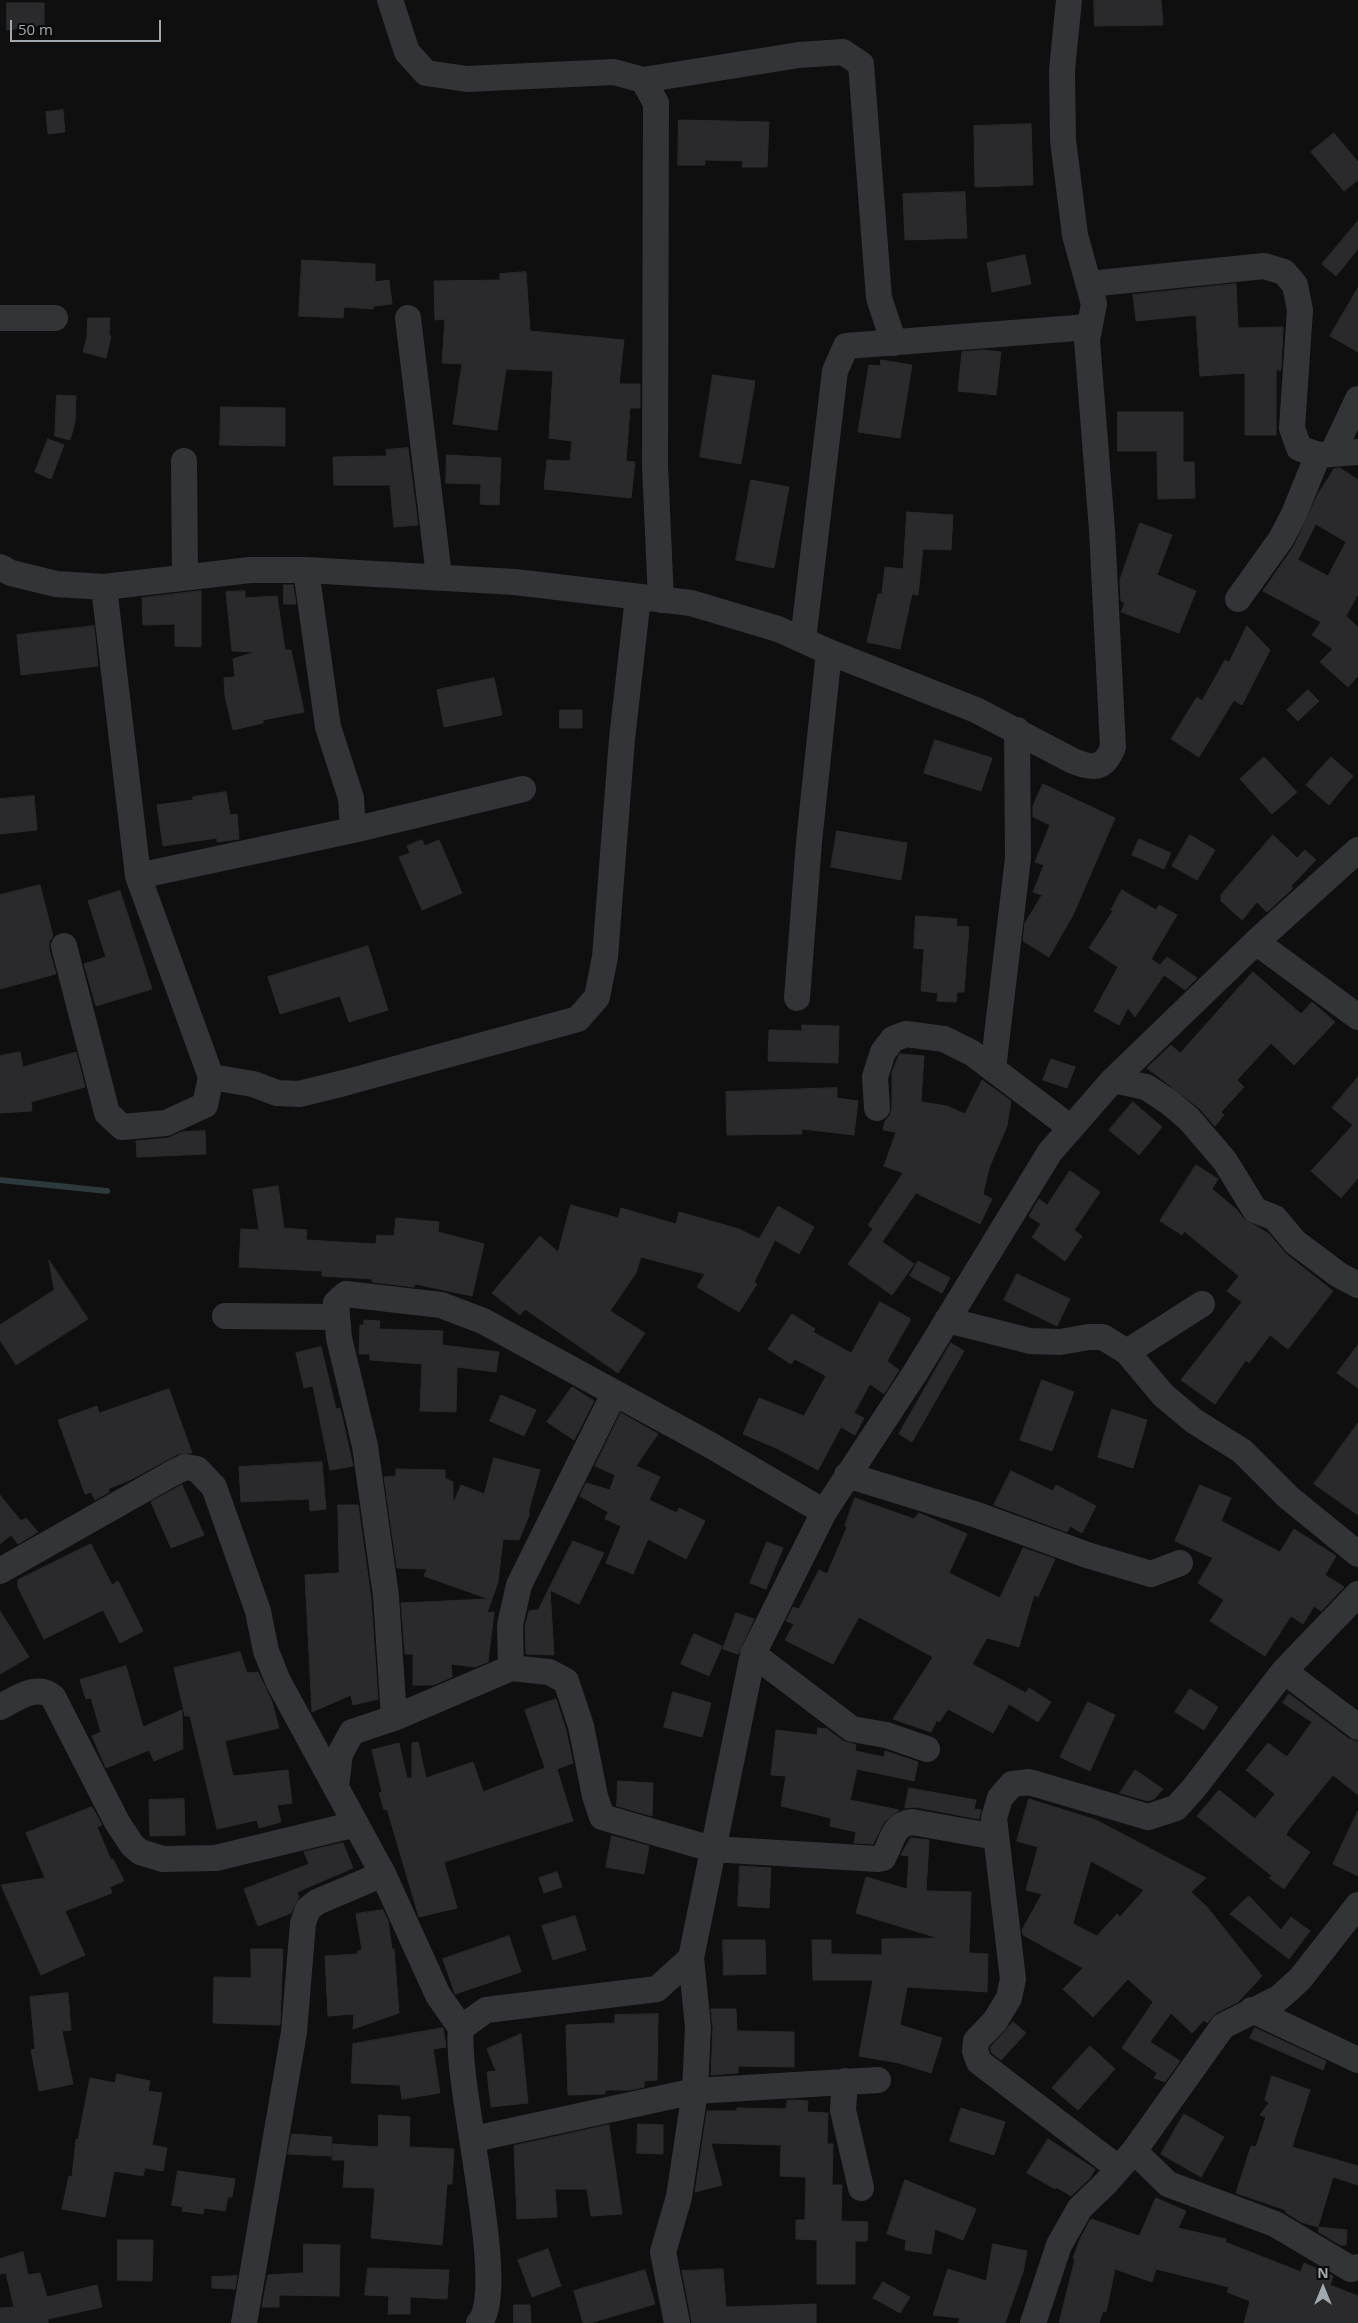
<!DOCTYPE html>
<style>
body{margin:0}
#map{position:relative;width:1358px;height:2323px;overflow:hidden;background:#0f0f10;font-family:"Open Sans",sans-serif}
canvas{display:block}
.north{position:absolute;left:1298px;top:2263px;width:50px;height:50px;-webkit-text-stroke:4px #0a0a0b;paint-order:stroke;rotate:0deg;font-size:14px;font-weight:700;line-height:20px;text-align:center;color:#a1aab0}
.north::after{content:'';display:block;margin:auto;width:18px;height:22px;background:#a1aab0;clip-path:polygon(50% 0,100% 100%,50% 72%,0 100%)}
.scale{position:absolute;left:10px;top:20px;width:151px;height:22px;box-sizing:border-box;border:2px solid #a1aab0;border-top:0;padding-left:6px;font-size:15px;line-height:18px;white-space:nowrap;color:#a1aab0;-webkit-text-stroke:4px #0a0a0b;paint-order:stroke}
</style>
<div id="map">
<canvas width="1358" height="2323"></canvas>
<div class="north">N</div>
<div class="scale">50 m</div>
</div>
<script>
const ctx = document.querySelector('canvas').getContext('2d');
ctx.lineJoin = 'round';
function stroke(path, color, width, dash) {
  ctx.strokeStyle = color;
  ctx.lineWidth = width;
  ctx.lineCap = dash ? 'butt' : 'round';
  ctx.setLineDash(dash || []);
  ctx.stroke(path);
}
function fillPath(path, color) {
  ctx.fillStyle = color;
  ctx.fill(path, 'evenodd');
}
stroke(new Path2D(`
 M0,1180l107,11`), '#2d393c', 6);
const building = new Path2D(`
 M1094,0h67l2,25 -68,1z
 M7,3h37v22l-37,5z
 M63,110l2,22 -17,2 -2,-22z
 M679,120l90,2 -2,45h-25l1,-6 -38,-1v5h-27z
 M1031,124l2,61 -58,2 -1,-61z
 M1334,133l24,29v18l-14,11 -33,-39z
 M965,192l2,46 -62,2 -2,-46z
 M1358,221v28l-22,27 -14,-12z
 M1025,255l6,29 -39,8 -5,-29z
 M302,260l73,4v18l14,-2 3,24 -18,2 -1,3 -29,-2 -1,11 -44,-2z
 M526,272l4,59 94,9 -5,44h21v24h-10l-4,53 9,1 -4,36 -87,-9 3,-29 23,1 2,-20 -23,-3 4,-67 -47,-2 -9,61 -44,-6 9,-60 -20,-1 3,-44 -10,1 -1,-39 66,-1v-6z
 M1236,284l2,44 45,-1 -2,43h-5v65h-31v-62l-45,3 -4,-61 -60,6 -3,-26z
 M1358,288v64l-28,-16z
 M88,318h22l-1,17 2,1 -5,22 -23,-6 4,-15z
 M983,350l18,2 -5,43 -38,-4 4,-39z
 M881,360l31,5 -12,73 -42,-6 11,-67 11,1z
 M713,375l42,6 -14,83 -41,-7z
 M57,395l19,1 -1,26 -5,18 -15,-4z
 M221,407l64,1v38l-65,-1z
 M1118,412h65v50h11l1,36 -37,1 -1,-48h-39z
 M48,439l16,6 -13,34 -16,-7z
 M408,448l10,77 -24,2 -4,-42h-56l-1,-28 54,-1 -1,-6z
 M447,455l54,3 -2,47 -19,-1 1,-20 -35,-1z
 M1340,468l18,12v114l-12,22 12,11v49l-10,11 -28,-25 13,-13 -21,-14 9,-13 -58,-31 31,-45 24,-52 16,-25zM1316,524l30,18 -18,34 -30,-16z
 M751,480l38,7 -15,81 -38,-8z
 M907,512l46,3 -2,35 -28,-1 -5,46 -6,-1 -12,55 -33,-7 11,-48h4l3,-27 18,2z
 M1140,523l32,12 -15,40 39,16 -17,42 -58,-21 4,-9 -4,-2 -1,-21z
 M284,585h9l3,19h-12z
 M201,591v56l-26,-1v-22l-32,1 -1,-27z
 M245,591v7l32,-2 8,54h6l13,62 -41,8v3l-30,7 -8,-34 -1,-18 11,-1 -2,-18 22,-7 -23,-1 -6,-59z
 M94,626l4,40 -77,9 -4,-40z
 M1247,626l23,24 -28,55 -8,-5 -35,57 -28,-18 26,-42 5,4 23,-41 4,2z
 M494,678l8,37 -58,12 -7,-37z
 M1308,690l11,11 -21,20 -11,-11z
 M560,710h22v18h-22z
 M935,740l57,18 -11,33 -57,-18z
 M1264,757l33,35 -25,22 -32,-35z
 M1331,757l22,19 -24,29 -23,-20z
 M1043,784l72,34 -42,97 -24,42 -26,-16 2,-18 17,-28 -9,-3 11,-27 -9,-3 15,-37 -17,-8v-11z
 M226,792l4,23 7,-1 2,25 -22,3v-4l-54,8 -6,-41 36,-5v-3z
 M34,796l3,34 -37,4v-35z
 M837,831l70,12 -6,37 -70,-13z
 M1190,835l25,15 -18,30 -25,-14z
 M1273,835l24,23 8,-8 11,10 -25,26 2,2 -26,24 -10,-10 -15,18 -21,-19v-6z
 M1139,839l32,14 -7,16 -32,-14z
 M422,840l3,6 14,-6 23,53 -40,17 -23,-53 11,-4 -3,-7z
 M40,885l13,51 -4,6v7l7,25 -56,15v-94z
 M1122,890l34,20 3,-5 18,10 -26,44 9,6 7,-8 30,21 -12,12 -21,-15 -29,42 -7,-9 -9,17 -25,-14 24,-44 -29,-19 24,-37 -2,-1z
 M120,891l32,98 -56,17 -12,-42 22,-7 -18,-56z
 M916,916l41,3 -1,7 13,1 -5,65h-7l-1,10 -19,-1 1,-8 -17,-2 3,-42 -10,-1z
 M368,946l20,64 -39,12 -9,-26 -60,18 -12,-37z
 M1253,972l48,42 11,-12 23,20 -41,43 -23,-22 -34,37 7,7 -23,25 3,3 -9,11 -16,-18 -52,-40 24,-23 9,8z
 M802,1025l37,1 -1,37 -70,-2 1,-31 33,1z
 M20,1052l3,15 53,-15 9,35 -54,15 1,9 -32,2v-57z
 M900,1054l24,2 -3,46 26,4 18,8 17,-34 29,21 -4,25 -18,42 -6,26 9,5 -12,25 -64,-31 -34,49 32,22 -22,31 -44,-31 25,-35 -5,-4 35,-52 -19,-7 12,-34 -13,-2 2,-9 5,-6 2,-7v-36z
 M1051,1059l24,8 -8,21 -24,-8z
 M1358,1077v101l-17,20 -30,-27 42,-46 -21,-17z
 M837,1088v10l21,3 -4,34 -52,-6v5l-75,1 -1,-43z
 M1133,1102l29,25 -23,28 -30,-25z
 M205,1131l1,23 -69,3 -1,-16 32,-3 14,-6z
 M1196,1165l22,14 -6,10 25,21 6,8 26,16 17,20 47,37 -45,58 -18,-14 -21,28 -3,-3 -31,44 -34,-24 61,-78 -15,-11 12,-15 -55,-45 -2,4 -22,-14z
 M1070,1171l30,21 -26,38 8,6 -17,25 -33,-24 9,-13 -12,-8 10,-17 8,6z
 M278,1186l6,42 23,2 -1,10 70,4 1,-9 17,1 2,-18 43,4 -1,10 46,12 -12,52 -57,-12 -1,3 -42,-5v-3l-50,-3v-5l-83,-4 2,-38 18,1 -6,-40z
 M571,1205l47,13 3,-10 55,16 3,-12 60,17 20,10 19,-33 36,21 -15,27 -24,-14 -21,42 3,2 -18,28 -42,-25 8,-13 -64,-17 -5,16 -26,38 35,22 -27,40 -93,-64 -5,6 -28,-22 48,-57 18,16z
 M49,1260l39,59 -72,46 -16,-25v-15l54,-35z
 M918,1261l32,17 -8,15 -32,-17z
 M1017,1274l53,25 -13,27 -53,-26z
 M880,1302l31,17 -24,42 12,9 -15,24 -14,-10 -16,29 10,5 -9,17 -14,-8 -23,43 -42,-22 -33,-14 16,-36 45,18 22,-40 -31,-17 -4,5 -23,-15 24,-35 23,15 -2,3 38,21z
 M364,1320l16,1 -1,8 64,2 -1,14 57,7 -3,20 -39,-5 -1,45 -36,-1 2,-47 -52,-4v-6h-11l1,-29h4z
 M951,1343l13,8 -52,91 -13,-8z
 M1358,1345v43l-21,-15z
 M321,1347l15,62 4,-1 13,58 -23,4 -17,-84 -9,2 -8,-35z
 M1042,1380l32,12 -22,59 -32,-11z
 M572,1387l22,14 -20,39 -27,-18z
 M169,1389l23,64 -14,1 -46,25 -24,10 1,3 -14,8 -4,-8 -6,2 -27,-74 39,-14 2,7z
 M501,1395l35,15 -12,26 -34,-15z
 M1112,1409l35,11 -14,48 -35,-11z
 M621,1413l37,21 -22,32 24,11 -11,23 28,13 2,-5 26,13 -19,38 -38,-20 -15,35 -27,-11 15,-37 -16,-7 3,-7 -28,-16 6,-13 24,7 5,-15 -20,-9z
 M1358,1423v92l-44,-31z
 M494,1458l46,12 -12,43h2l-11,27 -16,-1 -5,43 -11,31 7,-1 -6,50 -13,5 -24,-3 1,13 -19,8h-20v-31h-8l-4,-51 88,-4 -65,-23 3,-7 -30,-1 -13,-91 12,-1v-7l49,1v8l8,4v22l8,-19 23,9z
 M322,1462l4,47 -16,2 -1,-12 -68,3 -2,-35z
 M1011,1471l42,20 3,-6 40,21 -14,27 -12,-7 -3,6 -73,-27z
 M182,1485l22,50 -33,13 -20,-46z
 M1200,1485l31,13 -10,23 59,31 14,-23 42,27 -11,19 19,12 -23,24 -7,-5 -11,18 -12,-8 -26,40 -55,-35 14,-21 -26,-17 15,-25 -38,-17z
 M0,1495l21,26 5,-3 12,14 -20,12 -7,-9 -11,9z
 M855,1498l59,21 5,-6 48,21 -18,39 51,25 23,-50 32,11 -17,38 -4,-2 -15,52 -32,-9 -15,26 54,29 3,-5 22,14 -13,20 -29,-18 -16,29 -45,-24 -9,13 -2,-2 -6,12 -38,-13 40,-62 -74,-40 -26,47 -48,-24 9,-16 -8,-3 7,-14 6,2 20,-39 8,4 20,-47 -2,-1z
 M338,1505h20l13,93 7,101 -25,6 -2,-10 -39,17 -7,-137 34,-2z
 M573,1541l31,12 -25,51 -29,-14 4,65 -28,-1 -1,-28 4,-15 9,-1z
 M767,1542l16,6 -17,41 -16,-6z
 M91,1544l21,41 6,-4 25,50 -23,12 -17,-33 -59,29 -26,-52v-7z
 M0,1611l29,46 -29,17z
 M736,1613l18,6 -16,35 -15,-5z
 M694,1634l28,12 -13,30 -28,-12z
 M240,1652l7,21 11,-1 14,30 7,26 -54,13 8,35 55,-6 4,33 -15,2 4,17 -22,6 -2,-8 -40,9 -27,-113h-5l-11,-48z
 M126,1666l17,61 39,-17 1,39 -29,12 -5,-11 -43,18 -14,-32 9,-4 -10,-34 -5,1 -6,-19z
 M1190,1689l28,18 -14,23 -29,-18z
 M673,1692l38,11 -9,34 -38,-10z
 M1289,1694l60,45 9,3v53l-25,-20 -44,54 -3,6 24,17 -26,37 -15,-11 3,-2 -75,-60 22,-26 36,29 20,-25 -29,-24 22,-27 19,14 25,-35 -29,-19z
 M556,1699l10,31 7,33 -16,6 16,52 -129,41 13,46 -38,9 -32,-108 -3,1 -5,-17 3,-1 -10,-42 27,-7 8,35h5v-35l6,-1 8,36 47,-16 10,30 62,-24 -20,-58z
 M1088,1702l27,13 -25,56 -30,-14z
 M818,1728l9,1 16,12 13,4 -1,6 29,6 1,-6 33,11 -4,19 -57,-12 -7,31 49,10 -15,12 -11,22 -19,-1 2,-11 -26,-6 1,-8 -50,-12 5,-30 -15,-1 5,-45 41,5z
 M1135,1770l28,19 -9,10 -6,2 -28,-8z
 M618,1781l35,2 -1,33 -35,-10z
 M909,1788l67,12 -2,9 7,1 -2,9 -64,-12 -10,1z
 M184,1799l1,36 -35,1 -1,-36z
 M1029,1799l67,21 110,58 -15,14 16,15 55,69 -24,26 -22,11 -9,10 -3,-3 -12,13 -21,-20 -21,29 30,19 -15,21 -11,-4 3,-5 -35,-25 31,-46 -25,-23 -35,38 -30,-28 20,-21 -60,-33 -1,-5 20,-36 -16,-4 12,-43 -21,-6zM1091,1861l53,29 -24,27 -3,-3 -20,22 -24,-12z
 M92,1807l10,18 -5,2 14,33 2,-1 11,22 -14,6 2,6 -47,18 20,44 -44,20 -40,-90 44,-7 -19,-45z
 M1358,1811v65l-25,-12z
 M612,1836l37,10 -5,28 -38,-7z
 M911,1838l18,2 -3,51 45,1 -2,61 19,1 -1,38 -80,-5 -7,38 42,13 -11,35 -32,-10 -40,-7 14,-76h-60l-1,-40h19v14l51,1v-16l56,-1 -82,-25 10,-36 41,12 2,-33 -8,-1z
 M343,1843l10,25 -56,24 2,5 -8,16 -33,13 -14,-37 65,-25 -5,-12z
 M740,1866l31,2 -2,40 -31,-2z
 M557,1872l5,15 -18,6 -5,-15z
 M1249,1896l32,34 10,-13 19,14 -21,28 -59,-45z
 M383,1910l5,11 4,28h2l5,64 -46,16 1,-15 -26,2 -3,-60 33,-2v-3l4,-1 -6,-36z
 M575,1916l11,34 -33,10 -11,-34z
 M509,1936l12,36 -66,22 -12,-35z
 M723,1940h42l1,34 -42,1z
 M251,1949h32l-3,76 -67,-2 1,-46 37,1z
 M68,1993l3,37 -9,1 11,53 -34,7 -8,-41 4,-1 -5,-52z
 M711,2009h25l1,22 57,1v35l-56,-1v7l-27,2 2,-47z
 M658,2014l-1,66 -13,1v6l-14,3h-25v4l-37,1 -2,-70 49,-2v-8z
 M1013,2022l13,11 -25,27 -9,-7 -2,-5z
 M443,2028l3,19 -13,2 7,44 -38,6 -2,-14 -49,-2 2,-39z
 M1255,2028l71,33 -3,9 -73,-32z
 M521,2034l7,69 -37,4 -4,-35 9,-1 -9,-22z
 M1090,2046l25,23 -37,41 -26,-22z
 M117,2074l33,7 -2,10 14,2 -10,52 15,3 -4,23 -18,-3 -2,8 -29,-5 -9,46 -43,-8 7,-33 3,1 4,-38 2,1 12,-62 25,5z
 M1272,2076l38,14 -18,57 66,19v19l-25,-8 -15,50 -17,-5 -16,-10 1,-2 -50,-17 15,-47 5,1 10,-30 -6,-2 9,-12 -4,-3z
 M794,2100l14,1 -1,11 21,1 -1,31h6l-1,41h10l-1,36 27,1 -1,19h-12v43h-38v-44l-21,-1v-19h9l1,-43 -26,-1 1,-31 -70,-2 11,42 -27,7 12,-81h30v-3l49,1 1,-8z
 M961,2108l44,14 -11,33 -44,-14z
 M1184,2114l40,23 -23,40 -40,-23z
 M379,2115l31,2 -1,30 45,2 -2,35h-5l-5,61 -71,-7 4,-50 -32,-1 2,-27h-13l1,-16 45,3z
 M638,2124l25,1v29l-26,-1z
 M609,2125l13,89 -31,2 -4,-27h-32l2,28 -40,2 -3,-73z
 M292,2134l40,3 -1,19 -43,-2z
 M1048,2139l47,30 -5,9 -19,18 -15,-9 -1,2 -28,-16z
 M178,2171l57,8 -3,18h-4l-3,14 -21,-3 -1,6 -21,-3 1,-4 -11,-2z
 M905,2180l71,29 -13,31 -28,-11 -4,25 -26,-4 1,-10 -19,-6z
 M1156,2198l30,13 -8,17 48,11 -1,3 76,30 3,-9 29,13 -3,9 28,11v27h-114l6,-22 -23,-9 2,-5 -73,-18 -4,13 -37,-13 -9,43 -3,-1 -4,12h-40l16,-64 -2,-1 8,-21 10,-18 48,17z
 M1319,2227l28,3 -1,15h-6l-21,-13z
 M118,2240h35l-1,41 -34,-1z
 M304,2244l36,1 -1,51 -60,-1v12h-17l6,-32 35,-2z
 M993,2244l34,7 -4,21 -18,51h-47l2,-5 -27,-3 15,-46 38,12z
 M548,2249l13,37 -29,11 -14,-37z
 M23,2252l5,23 12,-2 7,24 50,-12 5,22 -54,12v4h-48v-15l14,-1 -8,-34 -6,1v-15z
 M368,2268l81,2 -2,29 -37,-2v17h-22l1,-18 -24,-1z
 M723,2269l3,38 90,-3v19h-124l-10,-52z
 M645,2270l10,34 -65,19h-7l-9,-32z
 M237,2276l-2,13 -23,-1v-11z
 M883,2282l27,15 -10,16 -27,-15z
 M514,2305h16l1,18h-17z`);
fillPath(building, '#2a2a2c');
stroke(building, '#292a2c', 1);
stroke(new Path2D(`
 M390,0l17,52 19,21 41,6 147,-7 29,8 13,23 -1,362 6,135
 M643,80l156,-25 44,-3 18,12 18,234 15,45
 M1089,284l175,-18 20,6 11,13 5,25 -8,118 7,20 19,7 40,-3
 M0,318h55
 M408,318l31,258
 M1332,454l26,-55
 M184,461l1,116
 M0,567l11,6 45,11 48,3 146,-17h56l209,12 176,21 87,26 51,23 147,58 97,51c20,8 31,9 40,-14l-11,-217 -15,-190 7,-36 -19,-69 -12,-95 -1,-70 7,-70
 M306,570l22,157 23,71 2,32
 M1238,599l43,-60 13,-25 24,-59
 M803,640l32,-269 11,-25 243,-19
 M138,876l215,-46 170,-41
 M1256,942l102,75
 M64,946l43,167 15,14 44,-4 39,-18 6,-28 -73,-201 -34,-289
 M797,998l12,-156 20,-190
 M993,1069l25,-211 -1,-128
 M211,1077l42,7 24,9 22,1 45,-11 234,-64 19,-22 8,-40 17,-218 16,-142
 M1113,1080l33,7 23,15 20,17 36,42 30,49 20,8 20,24 44,33 19,10
 M877,1108l-2,-31 8,-25 10,-13 13,-5 38,5 28,14 99,75
 M225,1316l111,1
 M947,1320l83,21 30,1 29,-5h14l24,15 36,43 31,26 48,30 46,46 70,57
 M1127,1352l75,-48
 M847,1475l130,40 110,40 64,19 29,-11
 M0,1571l171,-97 14,-7 12,2 17,18 44,124 8,40 12,30 105,193 55,121 23,33
 M753,1654l99,75 34,6 41,14
 M511,1668l-1,-43 9,-40 95,-191
 M1284,1671l74,56
 M0,1707c16,-8 37,-24 53,-10l64,125 15,23 8,7 23,7 53,-1 140,-34
 M394,1718l-8,-122 -21,-150 -26,-108 -3,-35 10,-9 95,11 42,16 229,125 112,66
 M336,1787l4,-33 12,-22 42,-14 117,-50 38,4 17,9 15,45 14,70 7,21 110,32 166,10 5,-1c9,-15 9,-34 29,-36l84,15
 M1252,2010l106,50
 M845,2081l-2,29 18,78
 M474,2139l221,-48 183,-11
 M1134,2151l34,33 107,40 76,45 7,-2
 M1118,2168l-139,-106 -4,-11 1,-10 19,-20 14,-23 4,-19 -19,-161 6,-20 12,-14 17,-2 119,35 28,-9 18,-20 90,-117 74,-77
 M244,2323l50,-291 9,-109 5,-14 9,-7 66,-28
 M479,2323c31,-33 -25,-240 -18,-295l25,-18 171,-21 34,-31 62,-304 71,-142 91,-139 135,-221 63,-72 143,-138 102,-92
 M677,2323l-14,-71 16,-55 16,-106 3,-64 -7,-69
 M1033,2323l26,-78 21,-37 26,-25 28,-32 89,-125 56,-28 21,-19 58,-74`), '#323437', 26);
</script>
